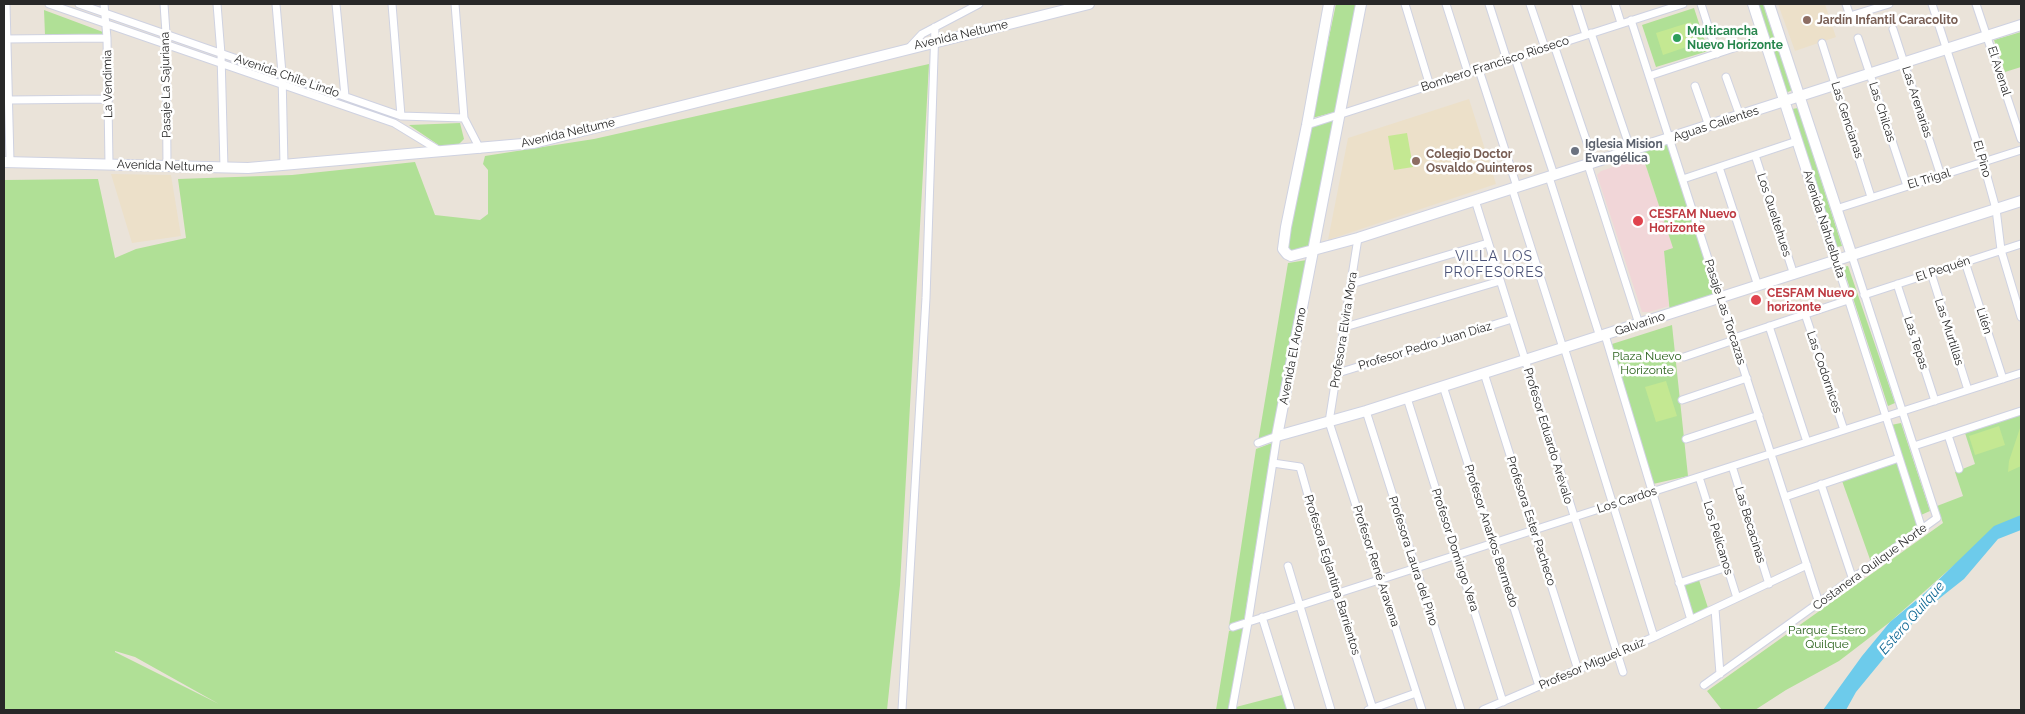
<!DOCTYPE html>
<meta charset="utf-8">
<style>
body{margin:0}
#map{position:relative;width:2025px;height:714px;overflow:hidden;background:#eae3d9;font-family:Raleway,sans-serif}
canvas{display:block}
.frame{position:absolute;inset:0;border:5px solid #282828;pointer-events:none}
</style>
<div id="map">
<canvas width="2025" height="714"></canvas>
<div class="frame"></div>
</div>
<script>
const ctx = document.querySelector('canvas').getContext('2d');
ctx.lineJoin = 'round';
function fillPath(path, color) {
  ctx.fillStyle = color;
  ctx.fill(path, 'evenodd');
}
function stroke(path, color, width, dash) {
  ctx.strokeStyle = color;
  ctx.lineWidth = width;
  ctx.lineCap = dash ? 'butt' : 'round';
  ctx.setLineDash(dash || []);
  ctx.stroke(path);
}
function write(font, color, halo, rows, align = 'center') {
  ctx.font = font + ' Raleway,sans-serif';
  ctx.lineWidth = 5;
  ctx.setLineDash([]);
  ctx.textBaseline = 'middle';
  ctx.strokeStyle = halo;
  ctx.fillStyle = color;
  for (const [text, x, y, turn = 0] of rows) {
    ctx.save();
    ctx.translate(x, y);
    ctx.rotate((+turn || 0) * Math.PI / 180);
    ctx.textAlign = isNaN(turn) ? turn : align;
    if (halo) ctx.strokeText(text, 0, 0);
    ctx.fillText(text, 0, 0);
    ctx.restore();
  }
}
fillPath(new Path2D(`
 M1778,4h47l11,33 -41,14z
 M1469,99l27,85 -168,56 20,-102z
 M111,174l60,1 10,61 -49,7z`), '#ece0c9');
fillPath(new Path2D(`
 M1643,157l30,91 -9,3 5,55 -20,6h-7l-45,-137 4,-4z`), '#f1d6d8');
fillPath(new Path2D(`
 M1336,4h21l-22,108 -23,6z
 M1758,4h5l29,86 -6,3z
 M1694,8l14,43 -52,16 -14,-42z
 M44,10l59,22 1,5 -59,-2z
 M2021,32v35l-16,5 -11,-32z
 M929,64l-29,521 -13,125h-883v-530l94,-1 17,79 21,-9 50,-11 -8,-59 114,-4 123,-13 20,53 45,5 8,-6v-44l-5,-6 2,-8 109,-17zM115,651l20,6 84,47 -104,-52z
 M1798,108l44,138 -5,1 -45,-138z
 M1339,115l-25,135 -17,6 -14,-7 24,-124z
 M460,123l4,16 -6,6 -18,1 -31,-21z
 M1670,139l51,159 -51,16 -6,-63 9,-3 -33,-100z
 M1307,260l-33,174 -16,8 30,-179z
 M1848,266l47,137 -7,3 -45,-139z
 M1672,325l16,151 -35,8 -41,-140z
 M2021,414v101l-69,52 -62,55 -51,39 -53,29 -31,20h-33l-15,-19 236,-168 -6,-17 26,-10 -8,-24 20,-8 -10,-31z
 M1901,423l29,88 -9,4 -30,-90z
 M1272,443l-28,178 -15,5 27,-177z
 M1899,458l23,71 -50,36 -31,-87z
 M1698,577l11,34 -18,9 -12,-37z
 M1244,626l-16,84h-12l13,-79z
 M1282,695l5,15h-51v-3z`), '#b0e096');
fillPath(new Path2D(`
 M1691,22l7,21 -35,12 -7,-22z
 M1407,133l6,34 -19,3 -6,-34z
 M1666,381l11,35 -21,6 -11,-35z
 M2021,425v41l-13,6 1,-11z
 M1999,426l6,19 -30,10 -6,-19z`), '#c4e892');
fillPath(new Path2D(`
 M2021,515v15l-23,9 -34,40 -43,34 -65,79 -10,18h-23l39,-54 28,-34 35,-29 69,-67z`), '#6dcbeb');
const street = new Path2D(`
 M6,4l4,157
 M49,4l345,119 46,28
 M79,4l322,112 63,2
 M104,4l3,34 2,126
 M164,4l2,29 1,134
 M217,4l4,50 3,114
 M276,4l6,69 2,92
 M336,4l9,92
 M392,4l9,112
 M455,4l9,114 16,31
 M1405,4l25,82
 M1446,4l22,69
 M1489,4l18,56
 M1530,4l15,44
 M1576,4l10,31
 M1615,4l6,19
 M1701,4l16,50
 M1846,4l4,12 39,-12
 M1932,4l51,158 13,47 5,41 20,67
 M1976,4l45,135
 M1631,20l188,583
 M1893,29l48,147
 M1591,33l40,118
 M1858,38l49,148
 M4,39l103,-1
 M1822,43l49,154
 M1554,45l40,118
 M909,48l13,-14 57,-30
 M1515,58l39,117
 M1479,70l38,117
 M1649,76l115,-38
 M1726,77l14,39
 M1695,86l14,40
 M9,100l100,-1
 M1307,125l376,-121
 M1755,155l39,120
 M1588,165l51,159
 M1719,167l39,119
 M1549,177l51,160
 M1683,179l114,-38
 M1512,188l51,160
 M1475,200l148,472
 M1836,209l185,-59
 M1358,238l-29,184 93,288
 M1836,261l86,268
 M1965,262l38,117
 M1931,273l37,117
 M1351,284l137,-41
 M1897,284l38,117
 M1864,295l157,-51
 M1805,314l39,116
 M1769,326l38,116
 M1345,327l155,-46
 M1605,335l86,285
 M1734,338l114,-38
 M1564,347l90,290
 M1684,357l50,-17
 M1338,373l174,-54
 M1484,373l94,297
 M1443,386l96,300
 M1407,398l96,304
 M1682,400l65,-22
 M1366,411l95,299
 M1948,435l11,34
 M1686,439l73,-24
 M1914,446l107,-35
 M1273,463l27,4 36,127 37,115
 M1732,466l37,118
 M1699,477l38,121
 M1821,484l32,96
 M1785,497l114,-39
 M1288,566l43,144
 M1679,583l48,-16
 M1715,609l5,65
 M1262,617l29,93
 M1233,627l788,-254
 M1704,685l233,-167 -85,-262
 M902,710l24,-412 9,-271
 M1232,710l16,-88 29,-186 -19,7
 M1368,710l48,-17
 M1483,710l171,-73 153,-72`);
const secondary = new Path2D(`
 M1329,4l-22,121 -21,102 -3,22 4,5 4,2 67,-18 663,-213
 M1361,4l-84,432 89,-25 655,-210
 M1753,4l83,257
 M1769,4l83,252
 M4,162l244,6 286,-25 555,-139`);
stroke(street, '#cfd2e1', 9);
stroke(secondary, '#cfd2e1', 12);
stroke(street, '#fff', 7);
stroke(secondary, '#fff', 10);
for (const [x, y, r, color] of [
 [1807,20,5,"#8d6e63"],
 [1677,38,5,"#2e9e5b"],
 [1575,151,5,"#6b7280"],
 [1416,161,5,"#8d6e63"],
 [1638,221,6,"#e0444e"],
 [1756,300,6,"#e0444e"]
]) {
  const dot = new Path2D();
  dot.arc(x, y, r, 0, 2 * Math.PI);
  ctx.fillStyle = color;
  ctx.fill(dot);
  stroke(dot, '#fff', 2);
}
write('bold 12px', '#785e54', '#fff', [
 ["Jardín Infantil Caracolito",1817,20],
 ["Colegio Doctor",1426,154],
 ["Osvaldo Quinteros",1426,168]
], 'left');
write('bold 12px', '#27864d', '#fff', [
 ["Multicancha",1687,31],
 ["Nuevo Horizonte",1687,45]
], 'left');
write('12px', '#282828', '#fff', [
 ["Avenida Neltume",961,35,-13],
 ["Bombero Francisco Rioseco",1495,64,-18],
 ["El Avenal",1999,71,72],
 ["Avenida Chile Lindo",287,76,19],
 ["La Vendimia",108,84,-91],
 ["Pasaje La Sajuriana",166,85,-91],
 ["Las Arenarias",1917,102,72],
 ["Las Chilcas",1882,112,72],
 ["Las Gencianas",1847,120,72],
 ["Aguas Calientes",1716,124,-18],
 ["Avenida Neltume",568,133,-13],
 ["El Pino",1982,159,74],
 ["Avenida Neltume",165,166,2],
 ["El Trigal",1929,179,-17],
 ["Los Queltehues",1774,215,72],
 ["Avenida Nahuelbuta",1824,224,72],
 ["El Pequén",1943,269,-18],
 ["Pasaje Las Torcazas",1725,312,72],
 ["Lilén",1984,321,72],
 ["Galvarino",1640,324,-18],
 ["Profesora Elvira Mora",1344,330,-81],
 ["Las Murtillas",1949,332,72],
 ["Las Tepas",1916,343,72],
 ["Profesor Pedro Juan Díaz",1425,346,-17],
 ["Avenida El Aromo",1293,356,-79],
 ["Las Codornices",1824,372,71],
 ["Profesor Eduardo Arévalo",1548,436,73],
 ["Los Cardos",1627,500,-18],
 ["Profesora Ester Pacheco",1531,521,72],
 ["Las Becacinas",1750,525,73],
 ["Profesor Anarkos Bermedo",1491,536,72],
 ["Los Pelícanos",1718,538,73],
 ["Profesor Domingo Vera",1455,550,72],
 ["Profesora Laura del Pino",1413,561,72],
 ["Profesor René Aravena",1376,566,72],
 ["Costanera Quilque Norte",1870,567,-36],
 ["Profesora Eglantina Barrientos",1332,575,73],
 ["Profesor Miguel Ruiz",1592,664,-23]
]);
write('bold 12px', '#5b616d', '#fff', [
 ["Iglesia Mision",1585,144],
 ["Evangélica",1585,158]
], 'left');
write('bold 12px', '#be3a42', '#fff', [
 ["CESFAM Nuevo",1649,214],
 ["Horizonte",1649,228],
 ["CESFAM Nuevo",1767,293],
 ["horizonte",1767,307]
], 'left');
write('12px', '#2a621b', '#fff', [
 ["Plaza Nuevo",1647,356],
 ["Horizonte",1647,370],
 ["Parque Estero",1827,630],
 ["Quilque",1827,644]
]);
ctx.letterSpacing = '1px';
write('14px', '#4a5277', '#fff', [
 ["VILLA LOS",1494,257],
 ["PROFESORES",1494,273]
]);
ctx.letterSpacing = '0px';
write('italic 14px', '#106894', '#fff', [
 ["Estero Quilque",1912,618,-49]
]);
</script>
